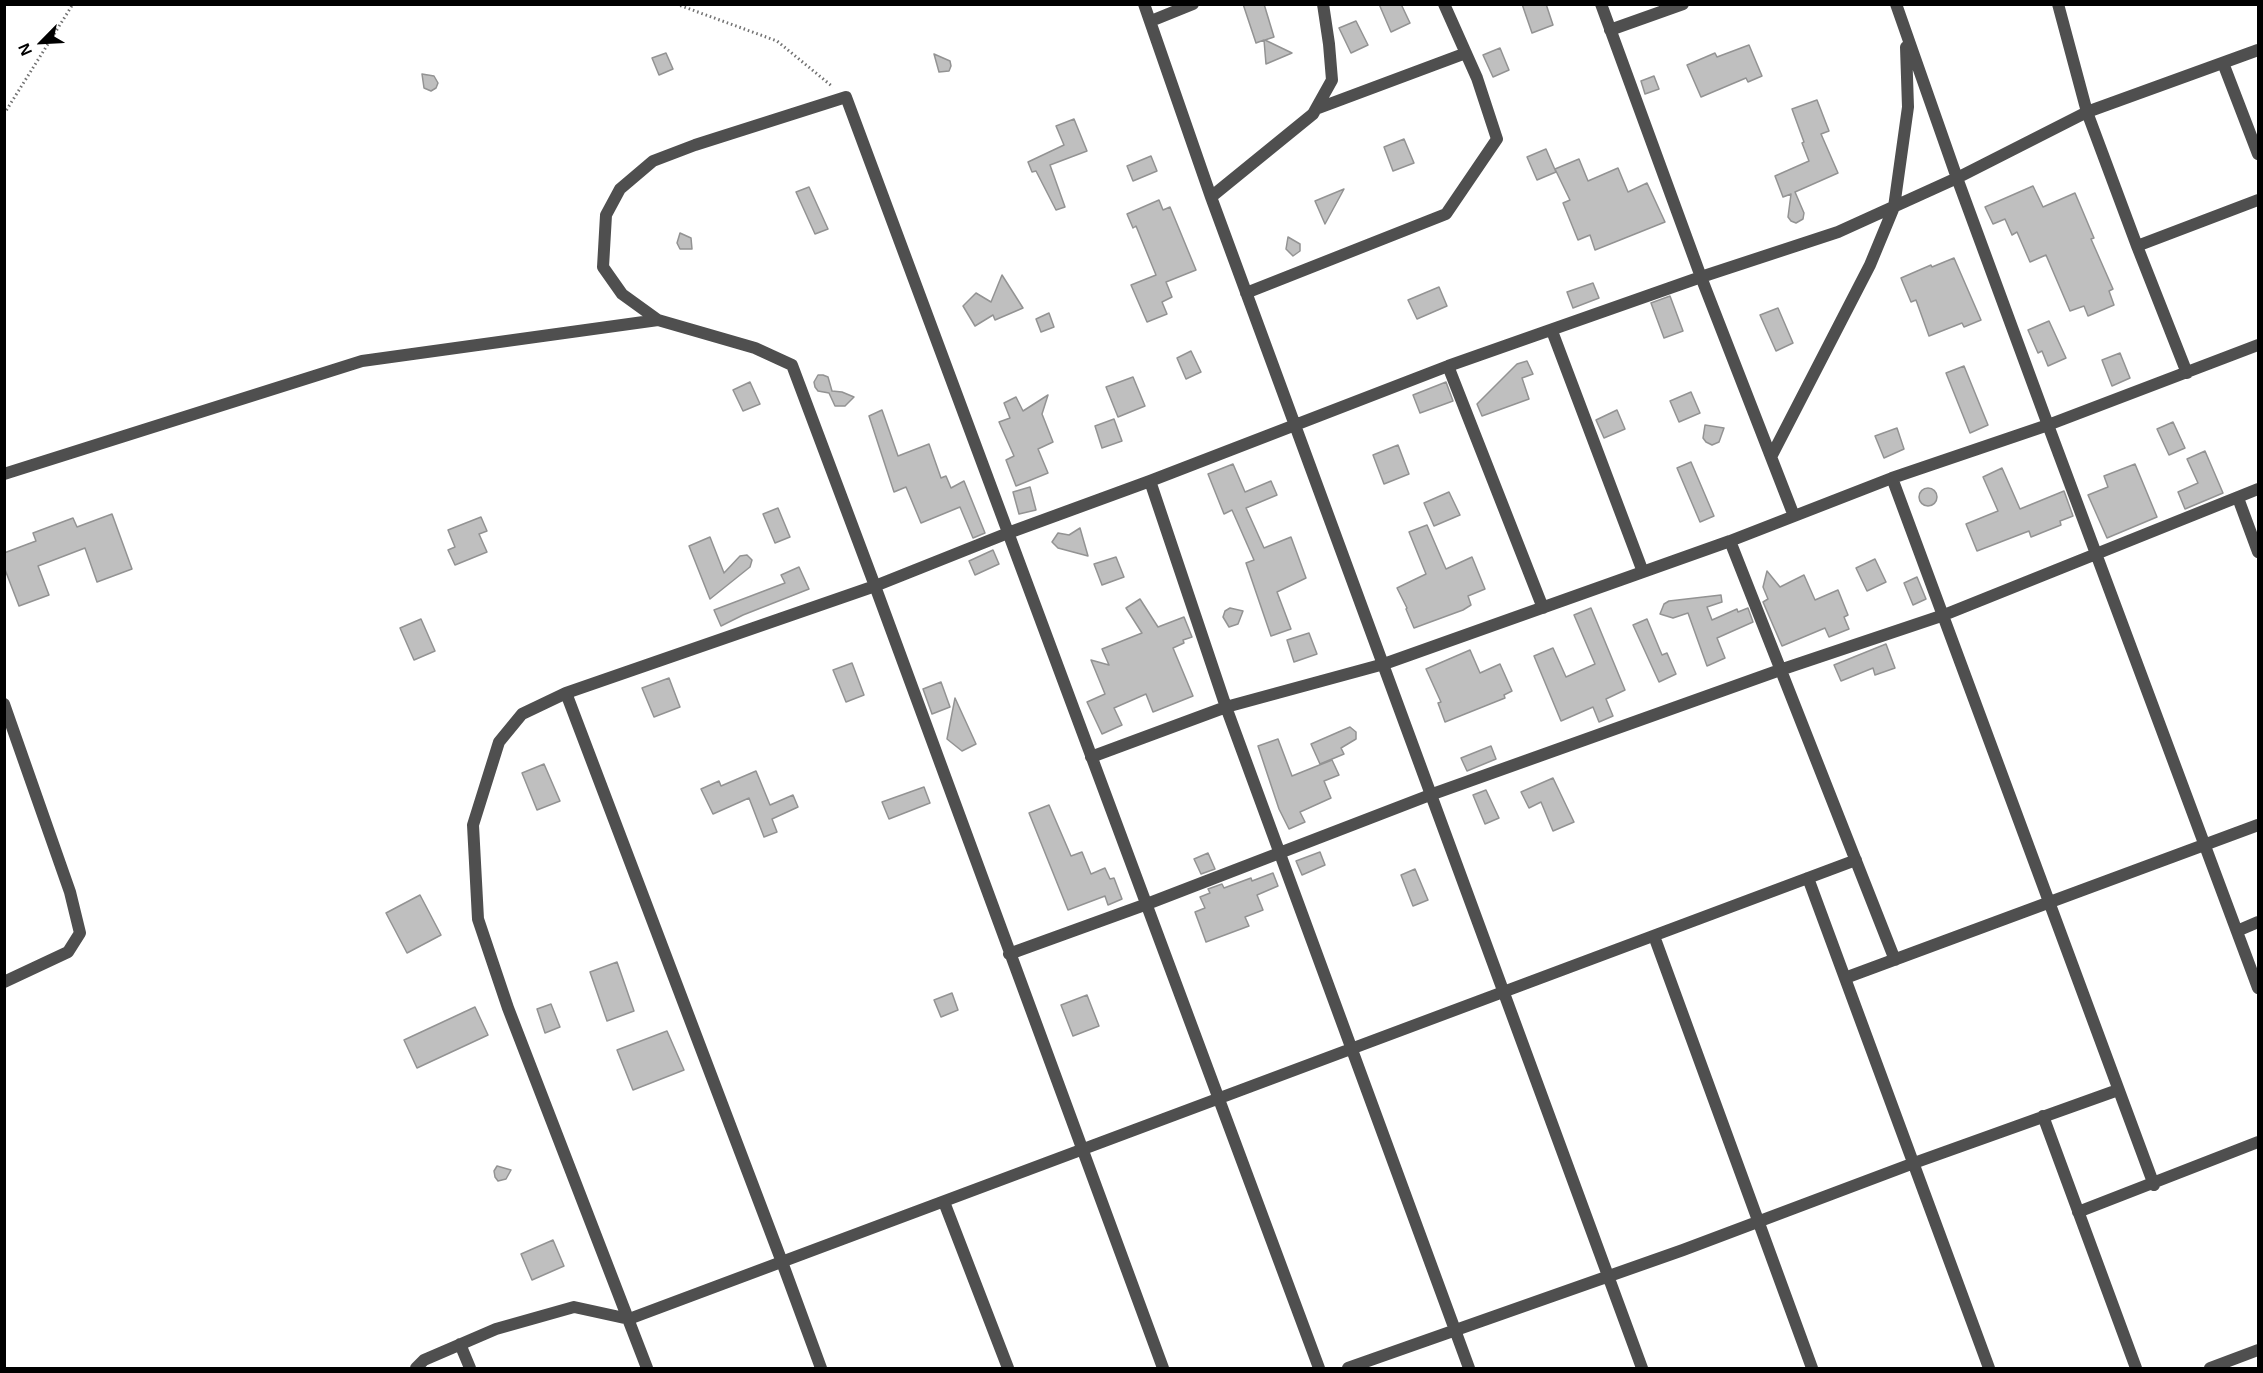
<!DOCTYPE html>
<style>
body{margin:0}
#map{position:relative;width:2263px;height:1373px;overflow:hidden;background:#fff;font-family:Helvetica,sans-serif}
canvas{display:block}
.frame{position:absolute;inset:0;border:6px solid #000;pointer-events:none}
.north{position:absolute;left:12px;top:12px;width:60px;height:60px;-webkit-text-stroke:4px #fff;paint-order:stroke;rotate:246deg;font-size:16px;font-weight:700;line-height:24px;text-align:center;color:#000}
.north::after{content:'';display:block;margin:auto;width:21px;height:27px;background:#000;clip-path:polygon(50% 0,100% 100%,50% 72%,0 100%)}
</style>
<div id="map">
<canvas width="2263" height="1373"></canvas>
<div class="frame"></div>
<div class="north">N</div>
</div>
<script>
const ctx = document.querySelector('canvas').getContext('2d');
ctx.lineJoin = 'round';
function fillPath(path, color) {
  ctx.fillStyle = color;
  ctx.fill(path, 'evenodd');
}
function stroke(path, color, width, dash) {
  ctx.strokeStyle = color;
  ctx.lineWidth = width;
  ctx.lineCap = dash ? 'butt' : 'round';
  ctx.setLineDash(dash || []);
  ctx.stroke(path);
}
const building = new Path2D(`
 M1243,4h21l10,33 -9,3 27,13 -26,11 -2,-24 -8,3z
 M1379,4h22l9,19 -19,9z
 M1522,4h24l7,21 -21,8z
 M1356,21l12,24 -17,8 -12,-25z
 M1749,45l13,31 -14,6 -2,-4 -45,19 -14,-32 28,-12 2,4z
 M1500,48l9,22 -16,7 -10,-22z
 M666,53l7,16 -14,6 -7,-17z
 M934,54l16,7 1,5 -2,5 -10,1z
 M422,74l12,2 4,7 -2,5 -5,3 -7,-3z
 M1654,76l5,13 -14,5 -4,-13z
 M1817,100l12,31 -8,3 17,39 -43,19 9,21 -1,6 -7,4 -5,-2 -3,-4 3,-23 -8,3 -8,-21 34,-15 -7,-18 2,-1 -12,-33z
 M1074,119l13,32 -37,14 15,42 -9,3 -20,-39 -4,1 -4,-10 36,-17 -8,-19z
 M1404,139l10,24 -21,8 -9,-24z
 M1546,149l10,23 -19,8 -10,-23z
 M1151,156l6,15 -24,10 -6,-15z
 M1579,159l9,22 30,-13 10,24 19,-9 18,39 -70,28 -5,-15 -12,5 -15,-37 7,-3 -15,-31z
 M2033,186l10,21 32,-14 19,45 -3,1 22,50 -4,2 5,14 -26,11 -4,-10 -14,5 -24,-56 -16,7 -13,-30 -5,3 -7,-16 -12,5 -8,-17z
 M809,187l19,42 -13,5 -19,-42z
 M1344,189l-19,35 -10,-23z
 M1159,200l4,10 7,-3 26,63 -30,12 6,15 -10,5 5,12 -20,8 -16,-37 25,-10 -20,-49 -3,2 -6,-14z
 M680,233l11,5 1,11h-12l-3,-6z
 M1288,237l12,7v7l-7,5 -7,-7z
 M1954,258l27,62 -17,7 -2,-4 -33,13 -13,-36 -5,2 -10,-24 30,-13 1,2z
 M1002,275l21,33 -28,12 -2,-5 -18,11 -12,-20 13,-13 15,9z
 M1593,283l6,15 -26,10 -6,-16z
 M1439,287l8,19 -30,13 -9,-19z
 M1670,296l13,35 -19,7 -13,-35z
 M1778,308l15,35 -17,8 -16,-36z
 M1049,313l5,14 -13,5 -5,-13z
 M2049,321l17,37 -18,8 -6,-15 -4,2 -10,-23z
 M1191,351l10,21 -15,7 -9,-21z
 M2120,353l10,25 -18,8 -10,-26z
 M1527,361l6,13 -11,4 7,21 -47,17 -5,-12 40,-40z
 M1964,366l24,59 -18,8 -24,-60z
 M818,375h5l5,2 4,14 10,1 12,5 -9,9h-10l-6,-13 -11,-2 -3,-4 -1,-5z
 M1133,377l12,29 -27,11 -12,-30z
 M750,382l10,22 -17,7 -10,-21z
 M1446,382l7,19 -33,12 -7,-18z
 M1691,392l9,21 -21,9 -9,-21z
 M1048,395l-6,19 11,28 -15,7 10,24 -32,13 -10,-26 8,-4 -15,-34 11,-4 -6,-15 12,-6 7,14z
 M882,410l16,46 31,-12 12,34 5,-2 5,12 13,-7 21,52 -12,5 -13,-31 -39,16 -15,-36 -12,5 -25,-76z
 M1617,410l8,19 -21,9 -8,-18z
 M1114,419l8,22 -20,7 -7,-22z
 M2173,422l12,26 -16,7 -12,-26z
 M1705,425l19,3 -5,14 -7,3 -6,-3 -3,-4z
 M1897,428l7,21 -20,9 -9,-22z
 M1398,445l11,29 -25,10 -11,-29z
 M2205,451l18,42 -38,16 -7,-17 20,-9 -11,-24z
 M1691,462l23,54 -14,6 -23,-54z
 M1233,464l12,28 26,-11 6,14 -31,13 18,40 27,-11 15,41 -29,14 14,37 -20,7 -25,-73 8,-3 -22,-50 -8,4 -16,-40z
 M2135,464l22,53 -50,21 -19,-43 20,-8 -4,-11z
 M2002,468l18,41 44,-18 9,25 -13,5 1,4 -30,12 -2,-6 -52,20 -11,-27 32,-13 -15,-34z
 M1030,487l6,23 -17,4 -6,-22z
 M1919 497a9 9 0 1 1 18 0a9 9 0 1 1-18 0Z
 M1449,492l11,23 -26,11 -10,-23z
 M778,508l12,29 -15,6 -12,-29z
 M112,514l20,55 -35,13 -12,-34 -47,18 11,29 -30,11 -15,-39v-14l32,-12 -3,-8 40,-15 4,9z
 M481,517l6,14 -8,3 8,18 -32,13 -7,-15 7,-3 -7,-17z
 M1427,525l19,44 26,-12 13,32 -17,7 3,9 -8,5 -49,18 -8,-19 1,-1 -10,-20 29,-14 -17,-42z
 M1080,528l8,28 -30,-8 -6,-6 6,-9 11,2z
 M710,537l14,36 16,-17 7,-1 5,5 -2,7 -40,32 -21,-53z
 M993,550l6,14 -24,11 -6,-14z
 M1116,557l8,20 -22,8 -8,-21z
 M1875,559l11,23 -19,9 -11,-23z
 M799,567l10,22 -66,26 -22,11 -7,-16 71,-27 -4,-8z
 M1767,571l13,16 24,-12 11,25 23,-10 10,25 -4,2 5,12 -20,8 -4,-9 -43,18 -19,-44 5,-3 -5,-12z
 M1917,577l9,22 -13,6 -9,-22z
 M1721,595l1,7 -15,5 5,13 25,-11 1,3 10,-4 5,14 -36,16 8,20 -18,8 -19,-53 -15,5 -13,-4 4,-10 5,-3z
 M1140,599l18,28 26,-10 8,20 -9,3 1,3 -11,5 20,48 -40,16 -7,-18 -32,14 8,17 -20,9 -15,-32 18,-8 -14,-34 18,5 -7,-16 40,-16 -16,-25z
 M1230,608l13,3 -5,13 -9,3 -6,-10 2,-6z
 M1591,608l34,82 -19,9 7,17 -14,6 -6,-15 -32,14 -27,-65 19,-8 13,29 29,-13 -21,-49z
 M421,619l14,32 -21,9 -14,-32z
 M1647,619l15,36 5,-2 9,21 -17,8 -26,-57z
 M1309,633l8,21 -23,8 -7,-22z
 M1886,644l9,24 -20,7 -2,-7 -32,13 -7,-16z
 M1470,650l10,23 20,-9 12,27 -8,4 1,3 -60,24 -7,-19 3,-1 -15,-33z
 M852,663l12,32 -18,7 -13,-32z
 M669,678l11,29 -26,10 -12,-29z
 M941,682l9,25 -18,7 -9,-25z
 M955,698l21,46 -14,7 -15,-12z
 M1350,727l6,5v7l-15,9 3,6 -24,10 -9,-20z
 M1278,739l14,37 40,-16 7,15 -15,6 7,17 -31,14 5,10 -16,7 -10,-20 -21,-63z
 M1491,746l5,13 -29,12 -6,-13z
 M544,764l16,37 -23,9 -15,-37z
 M756,771l14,34 23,-10 5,12 -26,12 5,13 -13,5 -15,-39 -36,16 -12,-25 18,-8 2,5z
 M1553,778l21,44 -21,9 -12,-29 -12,6 -8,-16z
 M924,787l6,16 -41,16 -7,-17z
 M1486,790l13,28 -14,6 -12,-29z
 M1049,805l22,51 11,-4 9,22 14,-6 5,11 4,-1 8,21 -14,6 -3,-9 -37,14 -39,-97z
 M1320,852l5,13 -23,10 -6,-14z
 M1208,853l7,16 -14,5 -7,-15z
 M1415,869l13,31 -15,6 -12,-31z
 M1273,873l5,13 -21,9 6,15 -18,7 4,9 -43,16 -11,-30 10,-4 -5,-11 10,-4 -2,-4 14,-5 2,4 27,-10 1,3z
 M420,895l21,40 -34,18 -21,-40z
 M617,962l17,49 -27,10 -17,-49z
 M952,993l6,17 -17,7 -7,-17z
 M1087,995l12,31 -26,10 -12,-31z
 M551,1004l9,23 -15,6 -8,-24z
 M475,1007l13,28 -71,33 -13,-28z
 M667,1031l17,39 -51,20 -16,-40z
 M497,1166l14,4 -5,9 -8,2 -3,-4 -1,-6z
 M553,1240l11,26 -32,14 -11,-26z`);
fillPath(building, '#bfbfbf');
stroke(building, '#939393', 1.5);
stroke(new Path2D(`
 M676,4l101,37 56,46
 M4,114l69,-110`), '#717171', 3, [1.5, 3]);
stroke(new Path2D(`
 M1144,4l67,193 431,1171
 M1601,4l100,273 93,239
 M1896,4l61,174 91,247 210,563
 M2058,4l29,108 50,134 50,127
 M1151,21l42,-17
 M1610,30l73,-26
 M2223,63l35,91
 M1316,109l150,-56
 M1211,197l102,-83 19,-34 -3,-36 -6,-40
 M2137,246l121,-46
 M1246,293l200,-79 51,-75 -20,-61 -33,-74
 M1552,331l91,241
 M1448,366l95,242
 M1771,457l99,-192 24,-58 14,-100 -2,-60
 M4,474l358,-113 296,-41
 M1892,478l262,707
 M1150,481l76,226 243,661
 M2238,498l20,54
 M1730,541l165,419
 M566,693l216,569 39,106
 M4,704l66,188 10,41 -12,19 -64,30
 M1091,757l135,-50 158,-43 346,-123 162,-63 156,-53 210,-80
 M1808,878l181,490
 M2237,931l21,-9
 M1654,936l158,432
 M1009,954l138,-50 283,-109 350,-125 164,-55 314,-126
 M1845,978l413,-153
 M2043,1116l93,252
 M944,1202l64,166
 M2078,1212l180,-70
 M460,1344l10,24
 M416,1368l8,-8 72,-31 78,-22 55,12 1227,-459
 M647,1368l-139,-360 -30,-89 -5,-94 26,-83 23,-28 44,-21 309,-107 133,-53 142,-52 298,-115 253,-89 137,-45 119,-54 130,-66 171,-62
 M1163,1368l-288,-782 -83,-221 -37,-17 -97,-28 -36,-26 -19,-27 3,-52 14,-26 33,-28 42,-16 151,-48 473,1271
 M1348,1368l335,-118 231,-87 204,-73
 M2210,1368l48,-18`), '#4f4f4f', 12);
</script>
